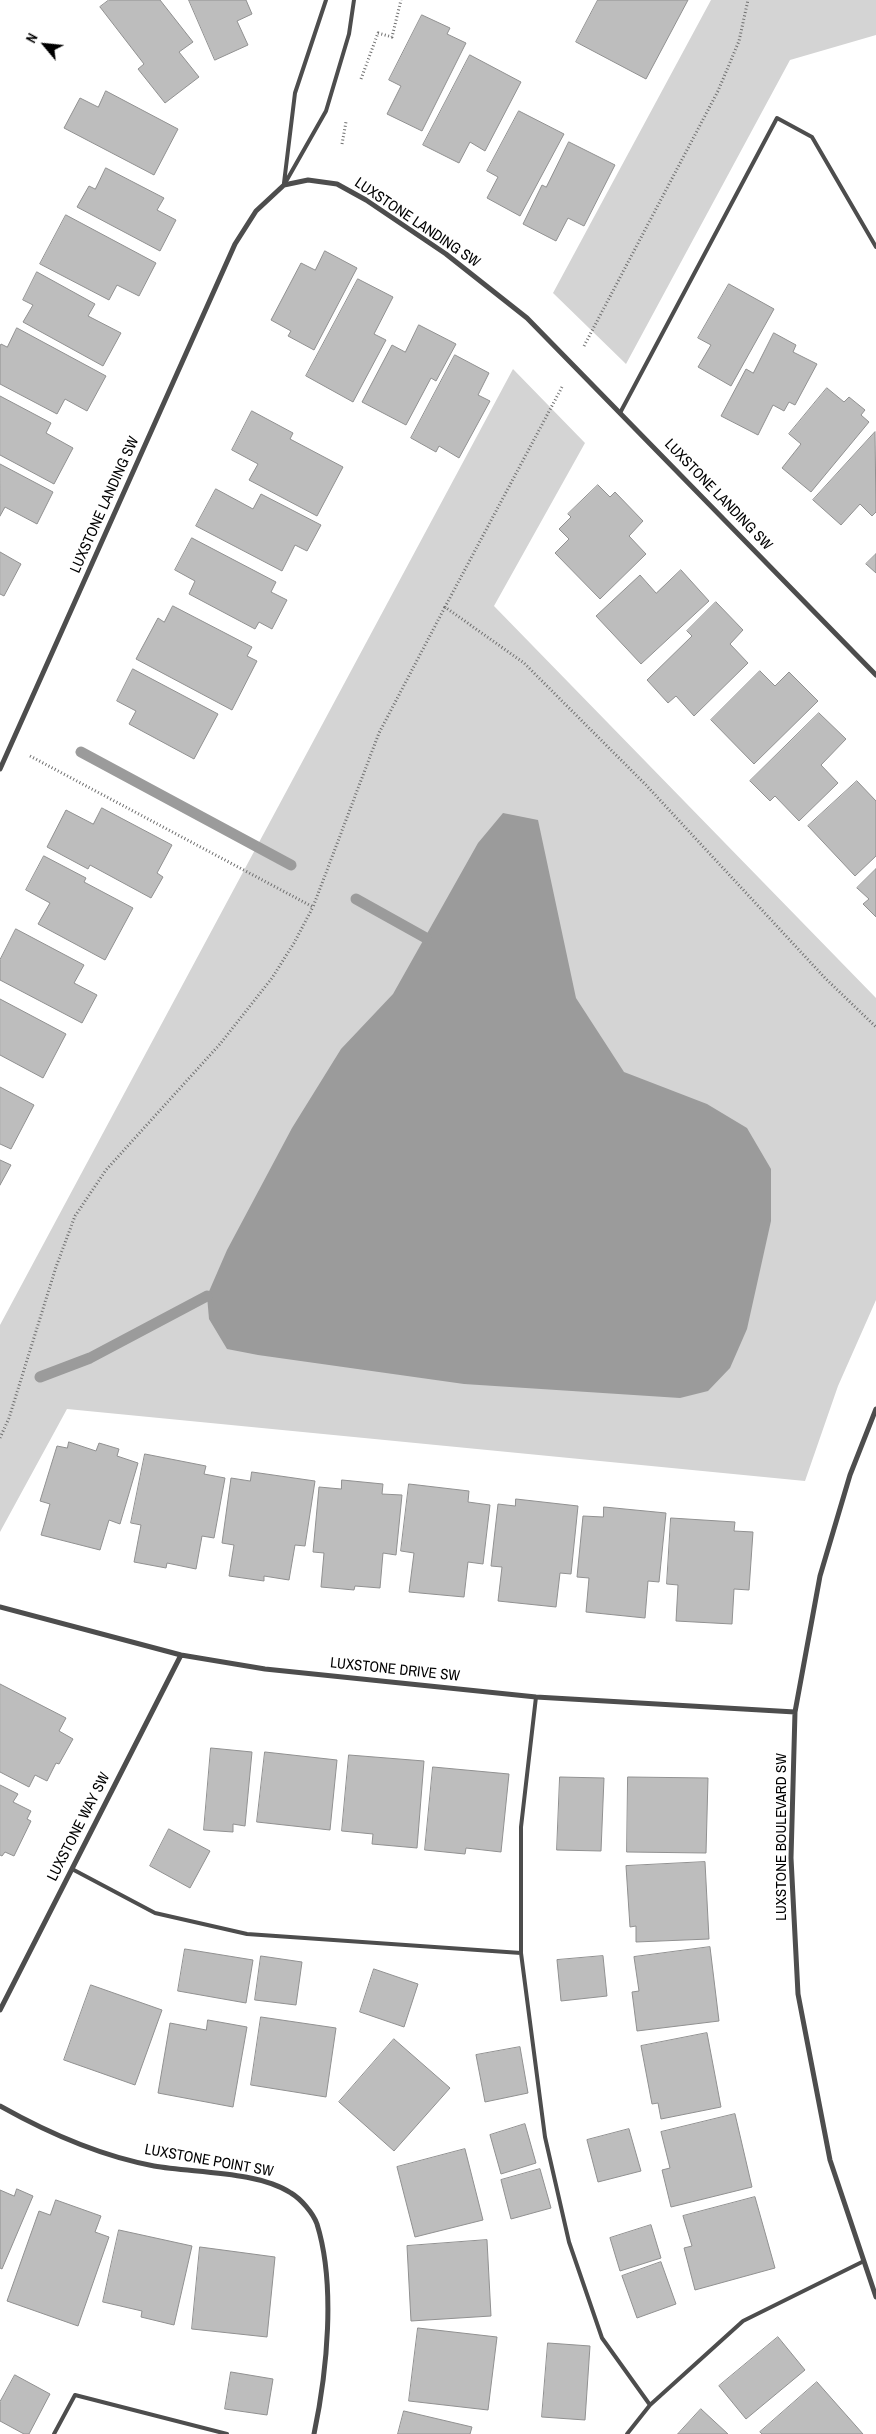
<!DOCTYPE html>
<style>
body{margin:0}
#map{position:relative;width:876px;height:2434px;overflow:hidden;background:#fff;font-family:"Archivo Narrow",sans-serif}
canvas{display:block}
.north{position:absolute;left:20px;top:20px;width:50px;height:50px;-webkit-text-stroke:4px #fff;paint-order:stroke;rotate:298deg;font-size:14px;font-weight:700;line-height:20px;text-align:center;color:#000}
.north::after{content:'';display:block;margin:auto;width:18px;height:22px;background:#000;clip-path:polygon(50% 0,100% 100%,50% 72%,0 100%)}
</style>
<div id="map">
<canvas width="876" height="2434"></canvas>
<div class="north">N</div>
</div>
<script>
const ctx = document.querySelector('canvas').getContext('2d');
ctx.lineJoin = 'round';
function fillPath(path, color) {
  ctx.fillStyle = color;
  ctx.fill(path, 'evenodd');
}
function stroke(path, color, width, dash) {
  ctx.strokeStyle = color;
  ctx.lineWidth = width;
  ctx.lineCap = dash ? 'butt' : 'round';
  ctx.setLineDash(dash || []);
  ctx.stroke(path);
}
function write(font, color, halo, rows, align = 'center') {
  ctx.font = font + ' "Archivo Narrow",sans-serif';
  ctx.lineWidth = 4;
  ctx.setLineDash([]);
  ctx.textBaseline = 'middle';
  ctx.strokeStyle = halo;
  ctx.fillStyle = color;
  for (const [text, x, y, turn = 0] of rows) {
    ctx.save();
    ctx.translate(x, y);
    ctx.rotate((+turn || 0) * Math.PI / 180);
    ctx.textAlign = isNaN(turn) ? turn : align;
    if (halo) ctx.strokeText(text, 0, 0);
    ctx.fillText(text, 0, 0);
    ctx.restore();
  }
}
fillPath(new Path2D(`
 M711,0h165v35l-86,25 -164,304 -73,-71z
 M513,369l72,74 -91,163 382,392v302l-38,86 -33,95 -738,-72 -67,123v-207z`), '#d4d4d4');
fillPath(new Path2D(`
 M503,813l35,7 38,178 48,74 83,32 40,24 24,41v52l-24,108 -17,39 -22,23 -28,7 -216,-14 -206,-29 -31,-6 -18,-30 -2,-23 20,-46 65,-122 49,-79 52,-55 85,-151z`), '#9b9b9b');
stroke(new Path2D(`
 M81,752l210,113
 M356,899l70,39
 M40,1377l50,-19 117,-62`), '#9b9b9b', 11);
const building = new Path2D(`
 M109,0h51l33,42 -14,10 20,25 -34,26 -27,-34 6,-5 -44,-57z
 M189,0h57l6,14 -15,7 11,24 -33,15z
 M598,0h90l-42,79 -70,-37z
 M422,15l28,13 -3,6 19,9 -44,88 -35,-17 14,-28 -12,-6z
 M470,55l51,27 -36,69 -15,-9 -11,21 -36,-18z
 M106,91l72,38 -24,46 -90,-47 16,-30 18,9z
 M519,111l45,23 -44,82 -33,-18 11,-21 -11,-6z
 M569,142l46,23 -31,61 -16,-8 -12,23 -33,-17 19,-39 4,2z
 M106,168l58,30 -7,12 19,10 -16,31 -83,-44 12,-21 6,3z
 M66,215l90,48 -17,33 -22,-11 -8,15 -69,-36z
 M325,251l32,17 -43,82 -26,-14 3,-5 -20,-11 30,-57 14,7z
 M37,272l58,32 -7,12 33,17 -18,33 -80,-44 10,-17 -10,-5z
 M358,279l35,18 -19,37 12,6 -33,62 -47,-26z
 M729,284l45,25 -43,77 -33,-19 13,-22 -13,-7z
 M419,325l37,19 -20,37 -5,-3 -25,47 -44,-23 30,-57 13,7z
 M17,328l89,48 -19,35 -22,-12 -8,15 -57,-30v-38l1,-2 6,3z
 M774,333l22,12 -3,7 24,12 -22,41 -6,-3 -5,9 -11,-6 -15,30 -37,-19 25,-47 7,4z
 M455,355l34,18 -11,22 12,6 -31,57 -20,-12 -3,6 -25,-14z
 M827,388l17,14 5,-5 16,13 -4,5 8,7 -58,70 -29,-24 19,-24 -12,-10z
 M0,396l51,27 -5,10 27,15 -19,36 -54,-29z
 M252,411l41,22 -3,6 53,28 -26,49 -68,-36 9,-16 -26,-14z
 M875,432l1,80 -4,4 -12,-12 -19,21 -28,-25z
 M0,464l53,28 -16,32 -32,-17 -5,9z
 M598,485l12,12 5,-5 28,29 -14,15 17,18 -46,45 -45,-46 14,-14 -10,-10 12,-12 -3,-3z
 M216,489l37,20 8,-15 60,31 -14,26 -12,-6 -13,26 -86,-45z
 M192,538l84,44 -5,10 16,8 -15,29 -13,-7 -4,7 -66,-35 6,-13 -20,-11z
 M0,552l21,12 -17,32 -4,-2z
 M876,554v19l-10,-9z
 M681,570l28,31 -68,63 -45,-48 44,-41 16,18z
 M716,602l27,28 -13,14 18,19 -54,53 -18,-20 -8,7 -21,-23 45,-44 -5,-5z
 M173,606l79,41 -5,9 10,5 -25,49 -96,-51 22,-41 6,4z
 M133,669l85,45 -24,45 -65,-35 7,-13 -19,-10z
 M760,671l15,15 14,-14 29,29 -64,63 -43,-44z
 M819,713l27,26 -25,26 17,18 -39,38 -24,-25 -5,5 -20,-20z
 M857,781l19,20v55l-21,20 -47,-50z
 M102,808l70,37 -15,28 6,4 -12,21 -61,-33 -2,4 -41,-22 19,-37 27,14z
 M44,856l42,22 -2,4 49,26 -28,52 -67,-36 12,-21 -24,-13z
 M876,869v48l-13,-13 6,-5 -12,-11z
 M16,929l68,36 -10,18 23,12 -15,28 -82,-43v-20z
 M0,999l66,35 -23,44 -43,-23z
 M0,1087l34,18 -23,44 -11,-5z
 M0,1160l11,5 -11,20z
 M69,1442l27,9 3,-8 20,6 -2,7 21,7 -18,61 -11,-4 -9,30 -59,-15 9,-31 -10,-3 17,-55 10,2z
 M145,1454l61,12 -2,8 21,4 -11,60 -12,-2 -6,33 -29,-6 -1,5 -32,-6 7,-37 -10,-2z
 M252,1472l63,9 -10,65 -10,-1 -6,35 -25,-4v5l-35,-5 5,-31 -12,-2 9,-65 19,3z
 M342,1480l41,4 -1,10 20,1 -6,60 -13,-2 -3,35 -25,-2 -1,4 -33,-3 3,-34 -11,-1 6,-65 22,2z
 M409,1484l60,7 -1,11 22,3 -7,59 -15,-2 -4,35 -55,-5 5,-39 -13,-2z
 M516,1499l62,7 -7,68 -11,-1 -4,34 -58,-6 4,-34 -11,-1 7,-62 17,2z
 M604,1507l62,6 -7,69 -11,-1 -3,37 -59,-6 3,-34 -12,-1 6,-61 20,1z
 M671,1518l64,4 -1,9 19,1 -4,58 -15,-1 -2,35 -56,-3 2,-36 -11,-1z
 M0,1684l66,34 -7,13 14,8 -14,25 -3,-1 -9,18 -12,-6 -6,12 -29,-15z
 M211,1748l41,4 -7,74 -12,-2v8l-29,-2z
 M265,1752l72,8 -7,70 -73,-8z
 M349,1755l75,6 -7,87 -45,-4 1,-10 -31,-3z
 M433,1767l76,7 -8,78 -35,-4 -1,6 -40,-4z
 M560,1777l44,1 -3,73 -44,-1z
 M628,1777l80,1 -2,75 -79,-1z
 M0,1785l18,9 -5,8 18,9 -4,8 4,2 -17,35 -9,-4 -3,4 -2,-1z
 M169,1829l41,22 -20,37 -40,-22z
 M705,1862l4,77 -73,3v-16l-6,1 -4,-61z
 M710,1947l9,74 -82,10 -5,-39 7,-1 -5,-34z
 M185,1949l68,11 -7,43 -68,-12z
 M261,1956l41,6 -6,43 -41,-5z
 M603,1956l4,40 -46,5 -4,-41z
 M374,1969l44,15 -14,43 -44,-15z
 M91,1985l71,25 -27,75 -71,-25z
 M261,2017l75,11 -10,69 -75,-12z
 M208,2020l39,7 -14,80 -75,-14 12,-70 36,7z
 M707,2033l14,74 -60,12 -3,-16 -6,1 -11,-58z
 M394,2039l56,49 -56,63 -55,-49z
 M520,2047l8,46 -43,9 -9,-47z
 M735,2114l17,73 -81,20 -9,-37 8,-2 -9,-36z
 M525,2124l11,39 -35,11 -11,-39z
 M629,2129l12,42 -43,11 -11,-42z
 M465,2149l18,71 -68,17 -18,-70z
 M540,2169l11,39 -40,11 -10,-39z
 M17,2189l16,7 -31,73 -2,-1v-78l14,6z
 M755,2197l20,71 -80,22 -11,-42 8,-2 -9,-30z
 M56,2200l45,16 -6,16 14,5 -31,89 -71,-25 32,-90 11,4z
 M651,2225l10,33 -41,13 -10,-33z
 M119,2230l73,16 -18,79 -33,-8 1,-6 -39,-9z
 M487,2240l4,76 -80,5 -4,-75z
 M200,2247l75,10 -8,80 -75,-8z
 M661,2262l15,42 -39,14 -15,-42z
 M418,2328l79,9 -9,73 -79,-9z
 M778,2337l27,33 -59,49 -27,-33z
 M548,2343l42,3 -5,74 -43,-3z
 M231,2372l42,7 -6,36 -42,-6z
 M15,2375l35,19 -21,40h-5l-24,-13v-19z
 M817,2382l46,52h-101l-2,-2z
 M701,2409l27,25h-50z
 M404,2411l68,16 -2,7h-72z`);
fillPath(building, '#bdbdbd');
stroke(building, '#919191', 1);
stroke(new Path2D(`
 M361,79l17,-46 14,4 9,-37
 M342,144l4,-22
 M584,346l134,-255 21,-50 9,-41
 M562,387l-117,220 79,56 122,122 179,193 51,49
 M30,756l283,151 66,-174 66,-126
 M0,1438l9,-20 47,-151 19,-51 31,-46 114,-126 52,-66 22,-35 19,-36`), '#6f6f6f', 3, [1, 2.5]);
stroke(new Path2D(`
 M284,183l11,-90 31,-93
 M284,185l42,-74 23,-77 5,-34
 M620,413l157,-295 35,19 64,110
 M536,1697l-15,130v126l24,184 24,105 33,96 48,67
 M72,1869l83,44 92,21 274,19
 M54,2434l21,-39 152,39
 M627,2434l23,-29 93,-84 121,-60`), '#4d4d4d', 4);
stroke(new Path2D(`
 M0,769l235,-525 21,-33 28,-26 24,-5 29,4 29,16 80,54 81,64 349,357
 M876,1409l-26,66 -30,101 -25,136 -4,146 7,136 32,166 46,137
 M0,1607l181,48 84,14 271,28 259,15
 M0,2010l181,-355
 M0,2106c48,27 100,50 154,60 40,7 104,5 137,27 10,6 22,20 26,31 19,61 10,148 -3,210`), '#4d4d4d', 5);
write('15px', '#000', '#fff', [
 ["LUXSTONE LANDING SW",417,223,34],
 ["LUXSTONE LANDING SW",718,495,46],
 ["LUXSTONE LANDING SW",105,505,-66],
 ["LUXSTONE DRIVE SW",395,1670,6],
 ["LUXSTONE WAY SW",79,1827,-63],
 ["LUXSTONE BOULEVARD SW",782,1837,-90],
 ["LUXSTONE POINT SW",209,2161,10]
]);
</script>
